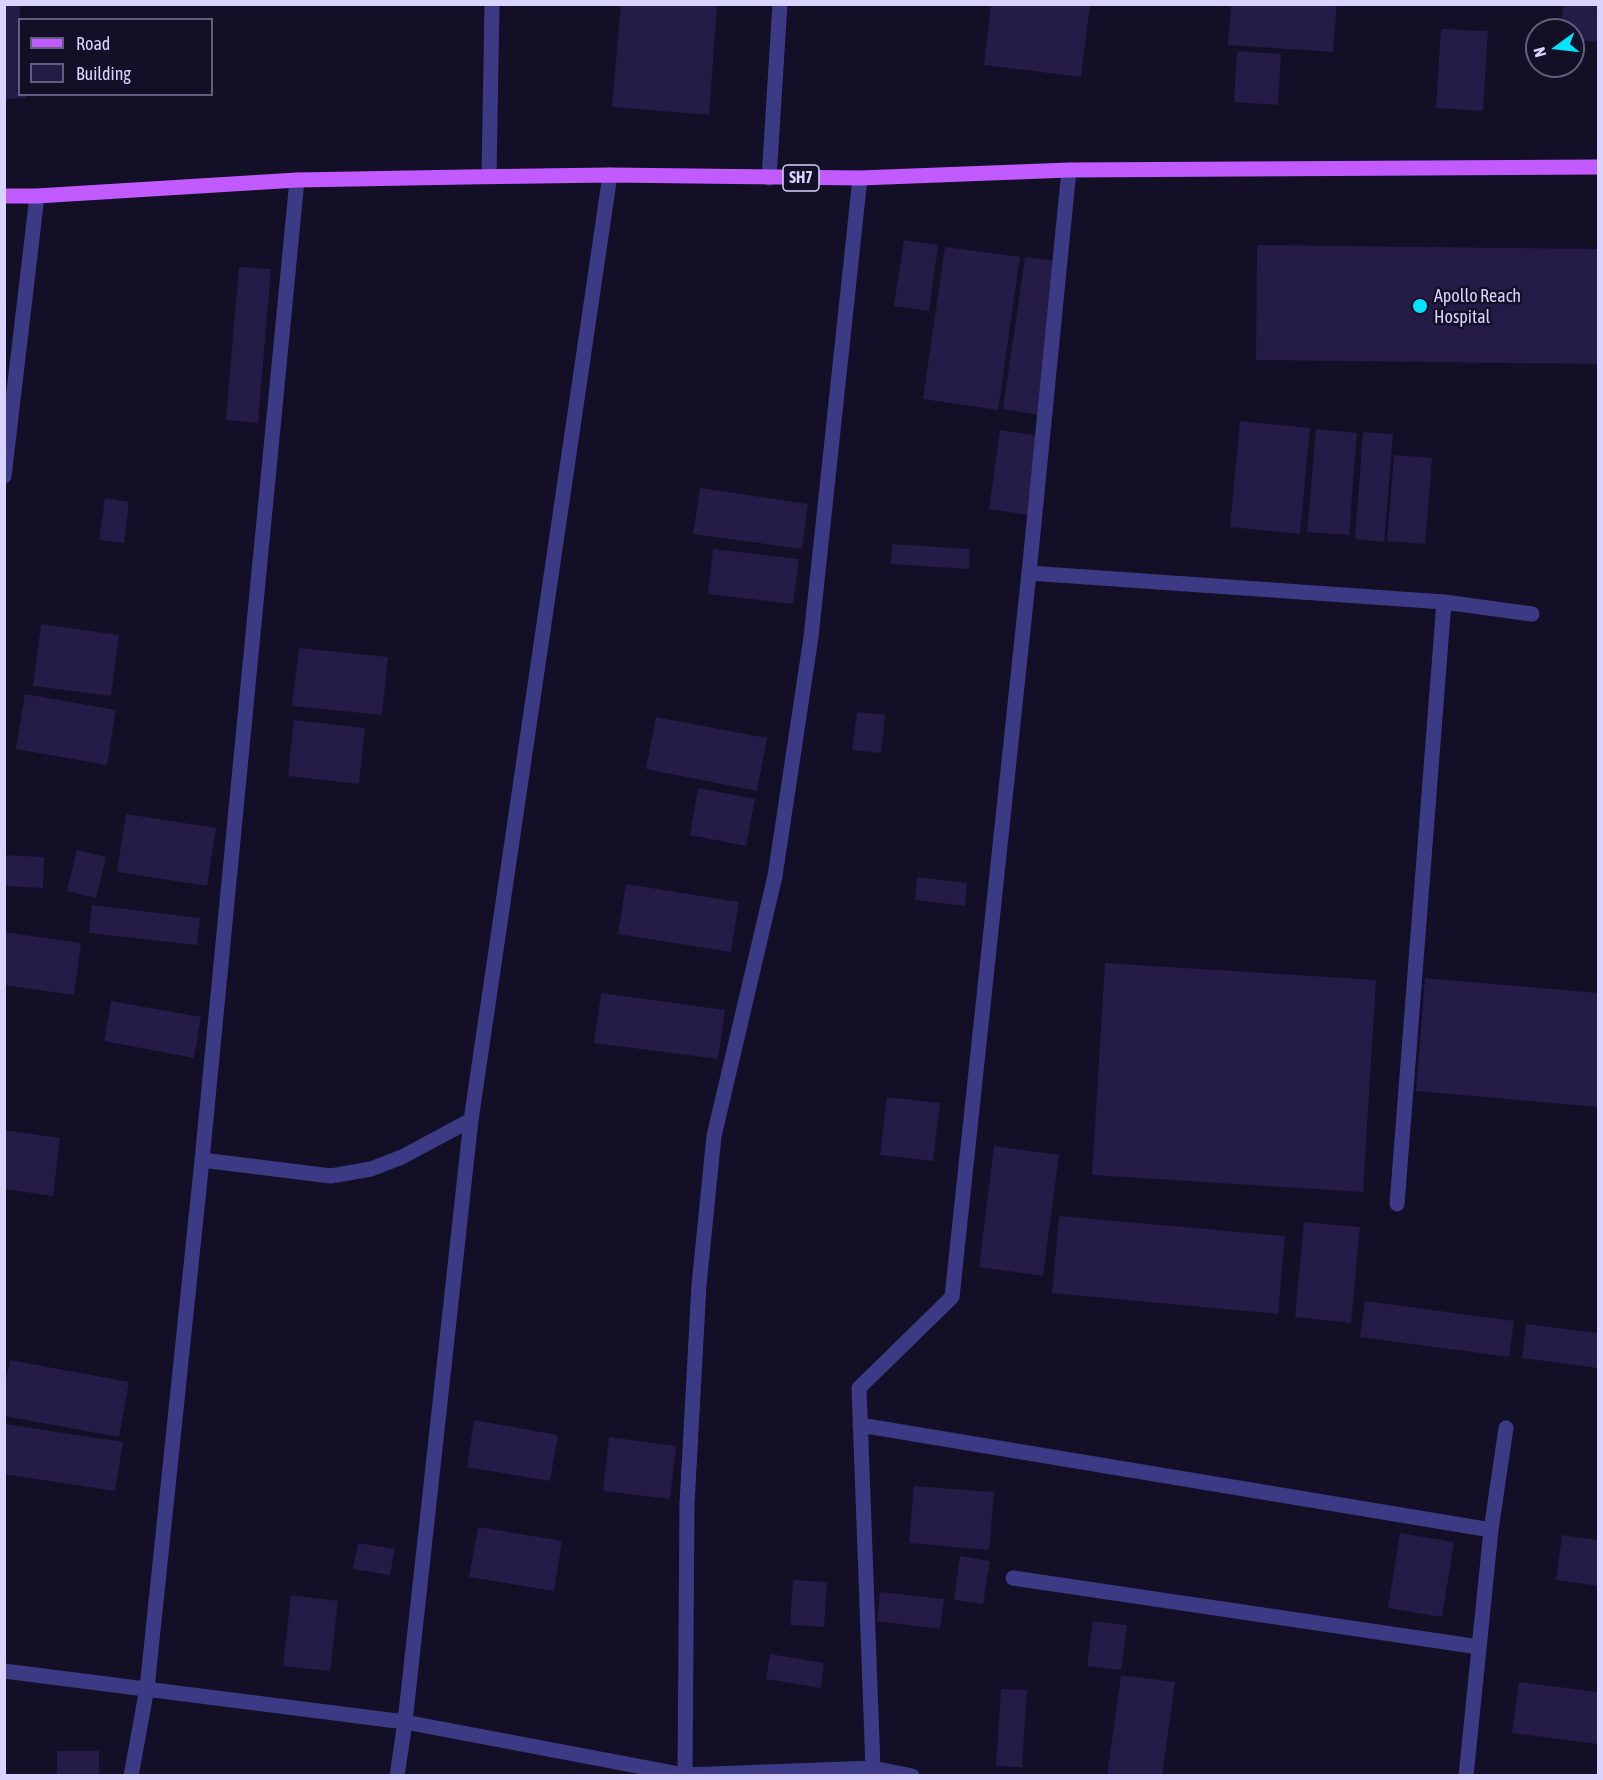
<!DOCTYPE html>
<style>
body{margin:0}
#map{position:relative;width:1603px;height:1780px;overflow:hidden;background:#130f26;font-family:"Asap Condensed",sans-serif}
canvas{display:block}
.frame{position:absolute;inset:0;border:6px solid #d9d4ff;pointer-events:none}
.legend{position:absolute;left:18px;top:18px;width:195px;height:78px;box-sizing:border-box;background:#130f26;border:2px solid #625e7d;margin:0;padding:8px 10px;list-style:none;font-size:18px;color:#d9d4ff}
.legend li{display:flex;align-items:center;gap:12px;height:30px}
.legend b{width:30px;border:2px solid #625e7d}
.north{position:absolute;left:1525px;top:18px;width:60px;height:60px;box-sizing:border-box;background:#130f26;border:2px solid #625e7d;border-radius:50%;rotate:255deg;font-size:16px;font-weight:700;line-height:24px;text-align:center;color:#d9d4ff}
.north::after{content:'';display:block;margin:auto;width:21px;height:27px;background:#00e5ff;clip-path:polygon(50% 0,100% 100%,50% 72%,0 100%)}
</style>
<div id="map">
<canvas width="1603" height="1780"></canvas>
<div class="frame"></div>
<ul class="legend">
<li><b style="height:8px;background:#c25bff"></b>Road</li>
<li><b style="height:16px;background:#241b47"></b>Building</li>
</ul>
<div class="north">N</div>
</div>
<script>
const ctx = document.querySelector('canvas').getContext('2d');
ctx.lineJoin = 'round';
function fillPath(path, color) {
  ctx.fillStyle = color;
  ctx.fill(path, 'evenodd');
}
function stroke(path, color, width, dash) {
  ctx.strokeStyle = color;
  ctx.lineWidth = width;
  ctx.lineCap = dash ? 'butt' : 'round';
  ctx.setLineDash(dash || []);
  ctx.stroke(path);
}
function write(font, color, halo, rows, align = 'center') {
  ctx.font = font + ' "Asap Condensed",sans-serif';
  ctx.lineWidth = 5;
  ctx.setLineDash([]);
  ctx.textBaseline = 'middle';
  ctx.strokeStyle = halo;
  ctx.fillStyle = color;
  for (const [text, x, y, turn = 0] of rows) {
    ctx.save();
    ctx.translate(x, y);
    ctx.rotate((+turn || 0) * Math.PI / 180);
    ctx.textAlign = isNaN(turn) ? turn : align;
    if (halo) ctx.strokeText(text, 0, 0);
    ctx.fillText(text, 0, 0);
    ctx.restore();
  }
}
fillPath(new Path2D(`
 M4,4h16v90h6v4l-22,1z
 M621,4h96l-8,111 -97,-8z
 M991,4h99l-9,73 -97,-12z
 M1231,4h106l-4,48 -105,-7z
 M1563,4h35v38l-25,-3v-9h-12z
 M1441,29l47,2 -5,80 -47,-3z
 M1237,51l44,3 -3,51 -44,-3z
 M904,240l34,5 -9,66 -35,-5z
 M1257,245l341,4v115l-342,-4z
 M945,247l75,10 -22,153 -75,-11z
 M1025,257l38,5 -23,153 -37,-6z
 M239,267l32,2 -13,154 -32,-3z
 M1240,421l70,7 -10,106 -70,-7z
 M1316,429l41,4 -8,102 -42,-3z
 M1000,430l39,6 -11,79 -39,-6z
 M1363,432l30,2 -9,108 -29,-3z
 M1394,455l38,3 -7,86 -38,-3z
 M700,488l108,16 -6,45 -109,-15z
 M105,498l24,4 -5,41 -25,-3z
 M892,544l78,5 -1,20 -78,-5z
 M713,549l86,10 -6,45 -85,-10z
 M41,624l78,11 -8,61 -78,-10z
 M299,648l89,9 -6,58 -90,-9z
 M25,694l91,16 -9,55 -91,-16z
 M857,712l28,3 -4,38 -29,-3z
 M656,717l111,21 -10,53 -111,-22z
 M294,720l71,8 -6,56 -71,-8z
 M698,788l57,11 -9,47 -56,-11z
 M126,814l90,14 -9,58 -90,-14z
 M77,850l29,7 -10,41 -29,-7z
 M4,855l40,2 -1,31 -39,-2z
 M917,877l50,6 -2,23 -50,-6z
 M626,884l113,18 -8,50 -113,-18z
 M92,905l108,13 -3,27 -108,-12z
 M4,932l77,11 -7,52 -70,-10z
 M1105,963l271,17 -13,212 -271,-17z
 M1425,978l173,15v114l-182,-16z
 M601,993l124,17 -7,49 -124,-16z
 M111,1001l90,16 -7,41 -90,-17z
 M887,1097l53,6 -7,58 -53,-6z
 M4,1130l56,8 -7,58 -49,-7z
 M994,1146l65,9 -16,121 -64,-9z
 M1059,1216l226,20 -7,78 -226,-21z
 M1304,1222l56,5 -9,96 -56,-6z
 M1365,1301l149,20 -5,36 -149,-20z
 M1526,1324l72,9v35l-76,-10z
 M10,1360l119,22 -10,55 -115,-21v-26z
 M474,1420l84,15 -8,46 -83,-14z
 M5,1424l118,18 -8,49 -111,-17z
 M609,1437l67,9 -6,53 -67,-8z
 M914,1486l80,6 -5,58 -80,-7z
 M478,1527l84,14 -8,50 -85,-14z
 M1400,1533l54,9 -12,75 -54,-9z
 M1562,1535l36,5v46l-42,-6z
 M358,1543l37,6 -5,26 -37,-6z
 M960,1556l30,5 -7,43 -29,-4z
 M793,1580l34,2 -3,45 -34,-2z
 M880,1592l64,7 -4,30 -63,-8z
 M291,1595l47,6 -8,70 -47,-5z
 M1093,1621l34,4 -6,45 -34,-4z
 M770,1654l54,9 -3,25 -55,-9z
 M1121,1675l54,7 -13,94h-55z
 M1519,1682l79,10v52l-86,-11z
 M1001,1689l26,1 -5,77 -26,-1z
 M57,1751h42v25h-42z`), '#241b47');
stroke(new Path2D(`
 M1029,573l415,29 88,12
 M1397,1204l47,-602`), '#3d3a85', 15);
stroke(new Path2D(`
 M489,176l3,-172
 M769,178l11,-174
 M4,476l33,-280
 M202,1160l129,16 40,-7 31,-12 69,-37
 M860,1425l631,105
 M1013,1578l466,69
 M4,1671l401,51 280,53 188,-7 39,8
 M131,1776l16,-88 55,-528 95,-980
 M397,1776l8,-54 66,-602 139,-945
 M685,1776l2,-272 12,-219 15,-149 61,-260 36,-239 49,-459
 M871,1776l2,-8 -14,-380 93,-91 77,-724 40,-403
 M1466,1776l25,-246 15,-102`), '#3d3a85', 15);
stroke(new Path2D(`
 M4,196h33l260,-16 169,-3 144,-2 250,3 209,-8 529,-3`), '#c25bff', 15);
for (const [x, y, r, color] of [
 [1420,306,8,"#00e5ff"]
]) {
  const dot = new Path2D();
  dot.arc(x, y, r, 0, 2 * Math.PI);
  ctx.fillStyle = color;
  ctx.fill(dot);
  stroke(dot, '#130f26', 2);
}
for (const [x, y, w] of [
 [801,178,36]
]) {
  const box = new Path2D();
  box.roundRect(x - w / 2, y - 13, w, 26, 4.5);
  ctx.fillStyle = '#130f26';
  ctx.fill(box);
  stroke(box, '#d9d4ff', 1.5);
}
write('bold 16px', '#d9d4ff', null, [
 ["SH7",801,178]
]);
write('18px', '#d9d4ff', '#130f26', [
 ["Apollo Reach",1434,296],
 ["Hospital",1434,317]
], 'left');
</script>
